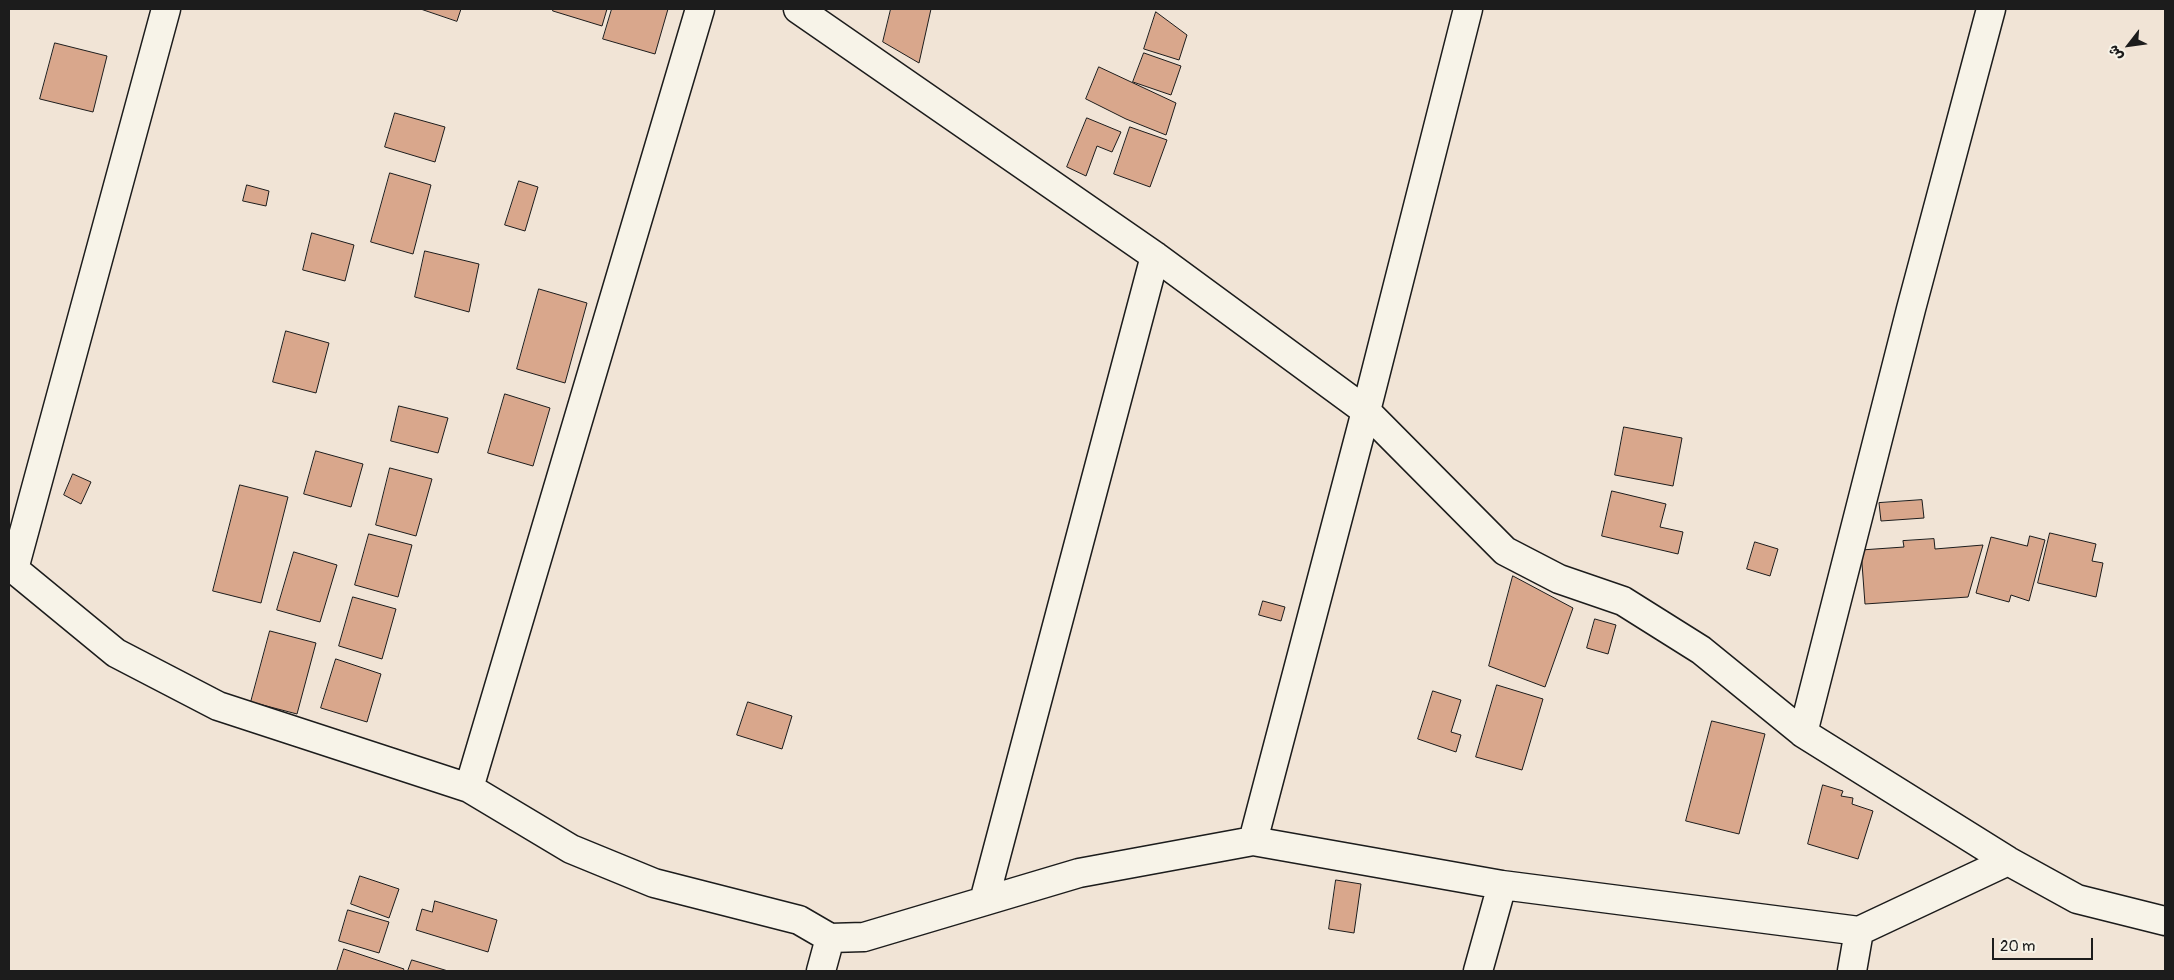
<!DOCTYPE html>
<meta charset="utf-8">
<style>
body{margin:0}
#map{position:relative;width:2174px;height:980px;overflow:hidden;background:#f1e4d6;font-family:Pangolin,"Playpen Sans Arabic",sans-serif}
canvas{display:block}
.frame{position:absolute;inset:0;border:10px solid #1c1c1c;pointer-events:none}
.north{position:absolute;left:2104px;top:20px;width:50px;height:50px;-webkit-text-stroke:4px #f7f3e8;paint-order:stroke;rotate:240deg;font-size:14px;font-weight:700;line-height:20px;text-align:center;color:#1c1c1c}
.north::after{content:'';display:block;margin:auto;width:18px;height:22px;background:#1c1c1c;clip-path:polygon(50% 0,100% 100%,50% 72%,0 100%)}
.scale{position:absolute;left:1992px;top:938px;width:101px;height:22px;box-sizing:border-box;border:2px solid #1c1c1c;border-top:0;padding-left:6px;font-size:15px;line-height:18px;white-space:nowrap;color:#1c1c1c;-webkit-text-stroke:4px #f7f3e8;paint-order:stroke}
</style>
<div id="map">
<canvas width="2174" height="980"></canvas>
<div class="frame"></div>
<div class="north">ش</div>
<div class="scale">20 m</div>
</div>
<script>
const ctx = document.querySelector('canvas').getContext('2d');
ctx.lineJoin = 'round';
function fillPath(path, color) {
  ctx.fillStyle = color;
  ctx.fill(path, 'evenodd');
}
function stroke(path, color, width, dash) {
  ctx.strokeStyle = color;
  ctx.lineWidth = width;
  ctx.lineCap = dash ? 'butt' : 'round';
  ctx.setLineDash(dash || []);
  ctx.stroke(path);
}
const building = new Path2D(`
 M421,9h40l-4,12z
 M553,9h54l-5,17 -49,-15z
 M612,9h56l-13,45 -52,-15z
 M891,9h40l-12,54 -36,-21z
 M1156,12l31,23 -8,25 -35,-11z
 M55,43l52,13 -14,56 -53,-13z
 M1144,53l37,13 -10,29 -38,-13z
 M1099,67l77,36 -10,32 -40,-16 -40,-20z
 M395,113l50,14 -10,35 -50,-15z
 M1087,118l34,14 -9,20 -15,-6 -11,30 -19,-9z
 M1130,127l37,13 -17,47 -36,-13z
 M390,173l41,12 -18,69 -42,-12z
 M519,181l19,6 -13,44 -20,-6z
 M247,185l22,6 -3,15 -23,-5z
 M312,233l42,12 -9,36 -42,-11z
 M425,251l54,13 -10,48 -54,-15z
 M539,289l48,14 -22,80 -48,-14z
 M286,331l43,12 -13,50 -43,-11z
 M505,394l45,14 -17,58 -45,-13z
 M399,406l49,12 -10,35 -47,-12z
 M1624,427l58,11 -9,48 -58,-11z
 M316,451l47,13 -12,43 -47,-13z
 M390,468l42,11 -16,57 -40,-11z
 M73,474l18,8 -10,22 -17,-9z
 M240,485l48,12 -27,106 -48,-12z
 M1612,491l54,13 -6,23 23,5 -5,22 -76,-18z
 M1922,500l2,18 -43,3 -2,-18z
 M2050,533l46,11 -4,17 11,2 -7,34 -58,-14z
 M369,534l43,11 -14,52 -43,-12z
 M2030,536l15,4 -16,61 -18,-6 -2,7 -33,-9 15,-56 36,9z
 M1934,539l1,10 48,-4 -15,52 -103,7 -4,-54 43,-3 -1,-6z
 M1755,542l23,7 -8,27 -23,-7z
 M294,552l43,13 -17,57 -43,-12z
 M1513,576l60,32 -28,79 -56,-21z
 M353,597l43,12 -14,50 -43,-13z
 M1263,601l22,6 -4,14 -22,-6z
 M1595,619l21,6 -8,29 -21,-6z
 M270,631l46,12 -19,71 -46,-12z
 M336,659l45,15 -14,48 -46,-14z
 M1497,685l46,14 -21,71 -46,-13z
 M1433,691l28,9 -10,32 10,3 -5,17 -38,-13z
 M748,702l44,14 -10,33 -45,-14z
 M1712,721l53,13 -26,100 -53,-13z
 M1823,785l20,6 -2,5 12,2 -1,6 21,7 -15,48 -50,-15z
 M360,876l39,13 -10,29 -38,-14z
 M1336,880l25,4 -7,49 -25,-4z
 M435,901l62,19 -9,32 -72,-22 6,-21 10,3z
 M348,910l41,12 -10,31 -40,-12z
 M344,949l60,20 -1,2h-66z
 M412,960l36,11h-40z`);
fillPath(building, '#d9a78c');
stroke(building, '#1c1c1c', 1);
const minor = new Path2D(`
 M798,9l357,247 211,155 139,140 54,28 64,22 78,49 102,83 205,128 69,38 88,22
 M9,565l107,88 102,53 251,82 102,61 83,34 145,37 31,18 34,-1 215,-64 174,-32 249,44 357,46 149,-70
 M14,569l152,-560
 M1803,733l108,-424 80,-300
 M469,788l231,-779
 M1253,841l113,-430 102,-402
 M984,901l171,-645
 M821,971l9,-33
 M1478,971l24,-86
 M1852,971l7,-40`);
stroke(minor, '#1c1c1c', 31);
stroke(minor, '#f7f3e8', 28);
</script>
